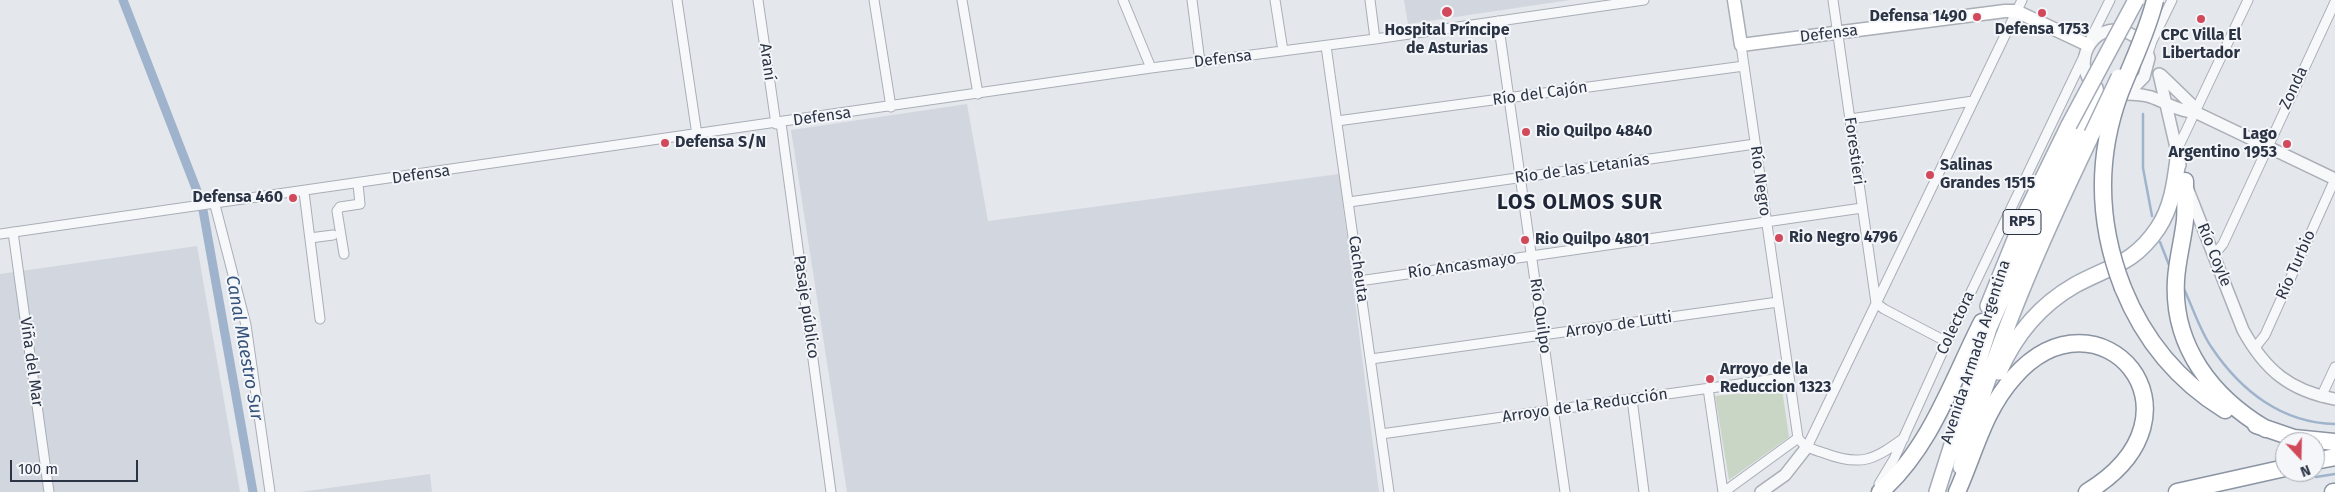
<!DOCTYPE html>
<meta charset="utf-8">
<style>
body{margin:0}
#map{position:relative;width:2335px;height:492px;overflow:hidden;background:#e4e7ec;font-family:"Fira Sans",sans-serif}
canvas{display:block}
.north{position:absolute;left:2275px;top:432px;width:50px;height:50px;box-sizing:border-box;background:#f4f6f9;border:1px solid #a4a8b1;border-radius:50%;rotate:159deg;font-size:14px;font-weight:700;line-height:20px;text-align:center;color:#2b3445}
.north::after{content:'';display:block;margin:auto;width:18px;height:22px;background:#d1495b;clip-path:polygon(50% 0,100% 100%,50% 72%,0 100%)}
.scale{position:absolute;left:10px;top:460px;width:128px;height:22px;box-sizing:border-box;border:2px solid #2b3445;border-top:0;padding-left:6px;font-size:15px;line-height:18px;white-space:nowrap;color:#2b3445;-webkit-text-stroke:4px #f4f6f9;paint-order:stroke}
</style>
<div id="map">
<canvas width="2335" height="492"></canvas>
<div class="north">N</div>
<div class="scale">100 m</div>
</div>
<script>
const ctx = document.querySelector('canvas').getContext('2d');
ctx.lineJoin = 'round';
function fillPath(path, color) {
  ctx.fillStyle = color;
  ctx.fill(path, 'evenodd');
}
function stroke(path, color, width, dash) {
  ctx.strokeStyle = color;
  ctx.lineWidth = width;
  ctx.lineCap = dash ? 'butt' : 'round';
  ctx.setLineDash(dash || []);
  ctx.stroke(path);
}
function write(font, color, halo, rows, align = 'center') {
  ctx.font = font + ' "Fira Sans",sans-serif';
  ctx.lineWidth = 4;
  ctx.setLineDash([]);
  ctx.textBaseline = 'middle';
  ctx.strokeStyle = halo;
  ctx.fillStyle = color;
  for (const [text, x, y, turn = 0] of rows) {
    ctx.save();
    ctx.translate(x, y);
    ctx.rotate((+turn || 0) * Math.PI / 180);
    ctx.textAlign = isNaN(turn) ? turn : align;
    if (halo) ctx.strokeText(text, 0, 0);
    ctx.fillText(text, 0, 0);
    ctx.restore();
  }
}
fillPath(new Path2D(`
 M1404,0h166l-162,24z
 M967,104l21,117 351,-47 40,318h-532l-56,-362z
 M197,246l43,246h-240v-218z
 M430,474l2,18h-132z`), '#d2d6de');
fillPath(new Path2D(`
 M1782,389l7,48 -60,43 -14,-84z`), '#c9d6c5');
stroke(new Path2D(`
 M2143,114v54l9,48
 M2160,242l9,23
 M2184,289c9,19 16,42 28,59 29,43 70,75 123,76
 M2316,477l19,-3`), '#9fb4cc', 2.5);
stroke(new Path2D(`
 M123,0l76,196
 M203,210l50,282`), '#9fb4cc', 9);
const minor = new Path2D(`
 M677,0l20,135
 M758,0l18,124
 M874,0l17,107
 M962,0l16,94
 M1123,0l28,68
 M1192,0l8,62
 M1275,0l8,51
 M1370,0l5,39
 M1833,0l43,303 8,6 63,33
 M1498,21l67,471
 M2090,40l20,-40
 M1741,45l57,393c6,9 16,12 26,15 37,14 50,7 80,-15
 M1326,46l63,446
 M2148,53l4,-12 20,-41
 M1850,119l123,-18
 M1337,121l407,-55
 M781,123l50,369
 M2176,152l72,-152
 M304,192l16,127
 M1349,202l406,-58
 M215,205l31,120 24,167
 M13,232l36,260
 M0,234l1151,-166 224,-29 269,-39
 M310,238l23,-3
 M344,254l-7,-43 3,-4 20,-3 -2,-20
 M2214,255l9,-11 112,-242
 M1359,281l503,-73
 M2254,349l11,-14 70,-156
 M1371,359l407,-57
 M1708,388l15,104
 M2321,397l14,-30
 M1632,399l12,93
 M1381,434l408,-57
 M1807,447l215,-447
 M1879,484l15,-25 53,-117 137,-286
 M1724,492l74,-54`);
const tertiary = new Path2D(`
 M2159,74l21,91
 M2161,75l30,29 4,8
 M2096,88c-30,-27 3,-75 38,-52 8,5 13,12 15,22l-5,19 -15,15
 M2116,94c12,0 23,-1 35,3 14,5 29,15 44,15l140,67
 M2188,190l55,140c22,40 47,61 92,69
 M1761,492l24,-17 22,-28`);
const secondary = new Path2D(`
 M1734,0l7,45 264,-34h11l72,34`);
const primary = new Path2D(`
 M1988,306l36,-89 45,-92
 M1999,372c16,-37 41,-67 76,-87 35,-19 59,-21 83,-57 14,-21 17,-46 20,-69
 M1961,467c31,-116 79,-225 131,-333
 M1937,492l52,-164 77,-172 30,-60 -1,-8`);
const motorway = new Path2D(`
 M2185,181c0,13 1,26 0,39 -2,20 -8,40 -9,60 -4,66 36,117 90,149
 M2123,288c21,52 55,93 102,122
 M2256,425l38,13 41,4
 M2315,461l20,-4
 M1880,492c50,-43 73,-113 102,-170
 M1957,492c18,-40 27,-82 57,-115 85,-96 203,36 73,115
 M2177,492l108,-24
 M2333,492h2`);
stroke(minor, '#a9aeb7', 11);
stroke(tertiary, '#a9aeb7', 14);
stroke(secondary, '#a9aeb7', 15);
stroke(primary, '#a3abb8', 18);
stroke(motorway, '#8b94a3', 19);
stroke(minor, '#f7f8fa', 9);
stroke(tertiary, '#f7f8fa', 11);
stroke(secondary, '#fff', 12);
stroke(primary, '#fff', 15);
stroke(motorway, '#fff', 16);
const primaryBridge = new Path2D(`
 M2069,125l67,-125
 M2092,134l27,-57`);
const motorwayBridge = new Path2D(`
 M2123,288c-25,-64 -27,-130 -3,-195 12,-31 27,-60 35,-93`);
stroke(primaryBridge, '#a3abb8', 18, []);
stroke(motorwayBridge, '#8b94a3', 19, []);
stroke(primaryBridge, '#fff', 15);
stroke(motorwayBridge, '#fff', 16);
for (const [x, y, r, color] of [
 [1447,12,6,"#d1495b"],
 [2042,13,5,"#d1495b"],
 [1977,17,5,"#d1495b"],
 [2201,19,5,"#d1495b"],
 [1526,132,5,"#d1495b"],
 [665,143,5,"#d1495b"],
 [2287,144,5,"#d1495b"],
 [1930,175,5,"#d1495b"],
 [293,198,5,"#d1495b"],
 [1779,238,5,"#d1495b"],
 [1525,240,5,"#d1495b"],
 [1710,379,5,"#d1495b"]
]) {
  const dot = new Path2D();
  dot.arc(x, y, r, 0, 2 * Math.PI);
  ctx.fillStyle = color;
  ctx.fill(dot);
  stroke(dot, '#f4f6f9', 2);
}
for (const [x, y, w] of [
 [2022,222,38]
]) {
  const box = new Path2D();
  box.roundRect(x - w / 2, y - 12.5, w, 25, 4);
  ctx.fillStyle = '#f4f6f9';
  ctx.fill(box);
  stroke(box, '#2b3445', 1);
}
write('bold 15px', '#2b3445', null, [
 ["RP5",2022,222]
]);
write('bold 16px', '#2b3445', '#f4f6f9', [
 ["Defensa 1490",1967,17,"right"],
 ["Defensa 1753",2042,30,"center"],
 ["Hospital Príncipe",1447,31,"center"],
 ["de Asturias",1447,49,"center"],
 ["CPC Villa El",2201,36,"center"],
 ["Libertador",2201,54,"center"],
 ["Rio Quilpo 4840",1536,132],
 ["Lago",2277,135,"right"],
 ["Argentino 1953",2277,153,"right"],
 ["Defensa S/N",675,143],
 ["Salinas",1940,166],
 ["Grandes 1515",1940,184],
 ["Defensa 460",283,198,"right"],
 ["Rio Negro 4796",1789,238],
 ["Rio Quilpo 4801",1535,240],
 ["Arroyo de la",1720,370],
 ["Reduccion 1323",1720,388]
], 'left');
write('16px', '#2b3445', '#f4f6f9', [
 ["Defensa",1829,34,-7],
 ["Defensa",1223,59,-7],
 ["Araní",767,62,82],
 ["Zonda",2294,88,-65],
 ["Río del Cajón",1540,94,-8],
 ["Defensa",822,117,-8],
 ["Forestieri",1854,151,82],
 ["Río de las Letanías",1582,169,-8],
 ["Defensa",421,175,-8],
 ["Río Negro",1760,181,82],
 ["Río Coyle",2214,255,68],
 ["Río Turbio",2296,265,-66],
 ["Río Ancasmayo",1462,266,-8],
 ["Cacheuta",1358,269,82],
 ["Pasaje público",806,307,82],
 ["Río Quilpo",1540,316,82],
 ["Colectora",1956,323,-65],
 ["Arroyo de Lutti",1619,325,-8],
 ["Avenida Armada Argentina",1976,352,-72],
 ["Viña del Mar",31,362,82],
 ["Arroyo de la Reducción",1585,406,-8]
]);
write('italic 18px', '#34527a', '#f4f6f9', [
 ["Canal Maestro Sur",244,348,80]
]);
ctx.letterSpacing = '1px';
write('bold 21px', '#1d2536', '#f4f6f9', [
 ["LOS OLMOS SUR",1580,203]
]);
ctx.letterSpacing = '0px';
</script>
